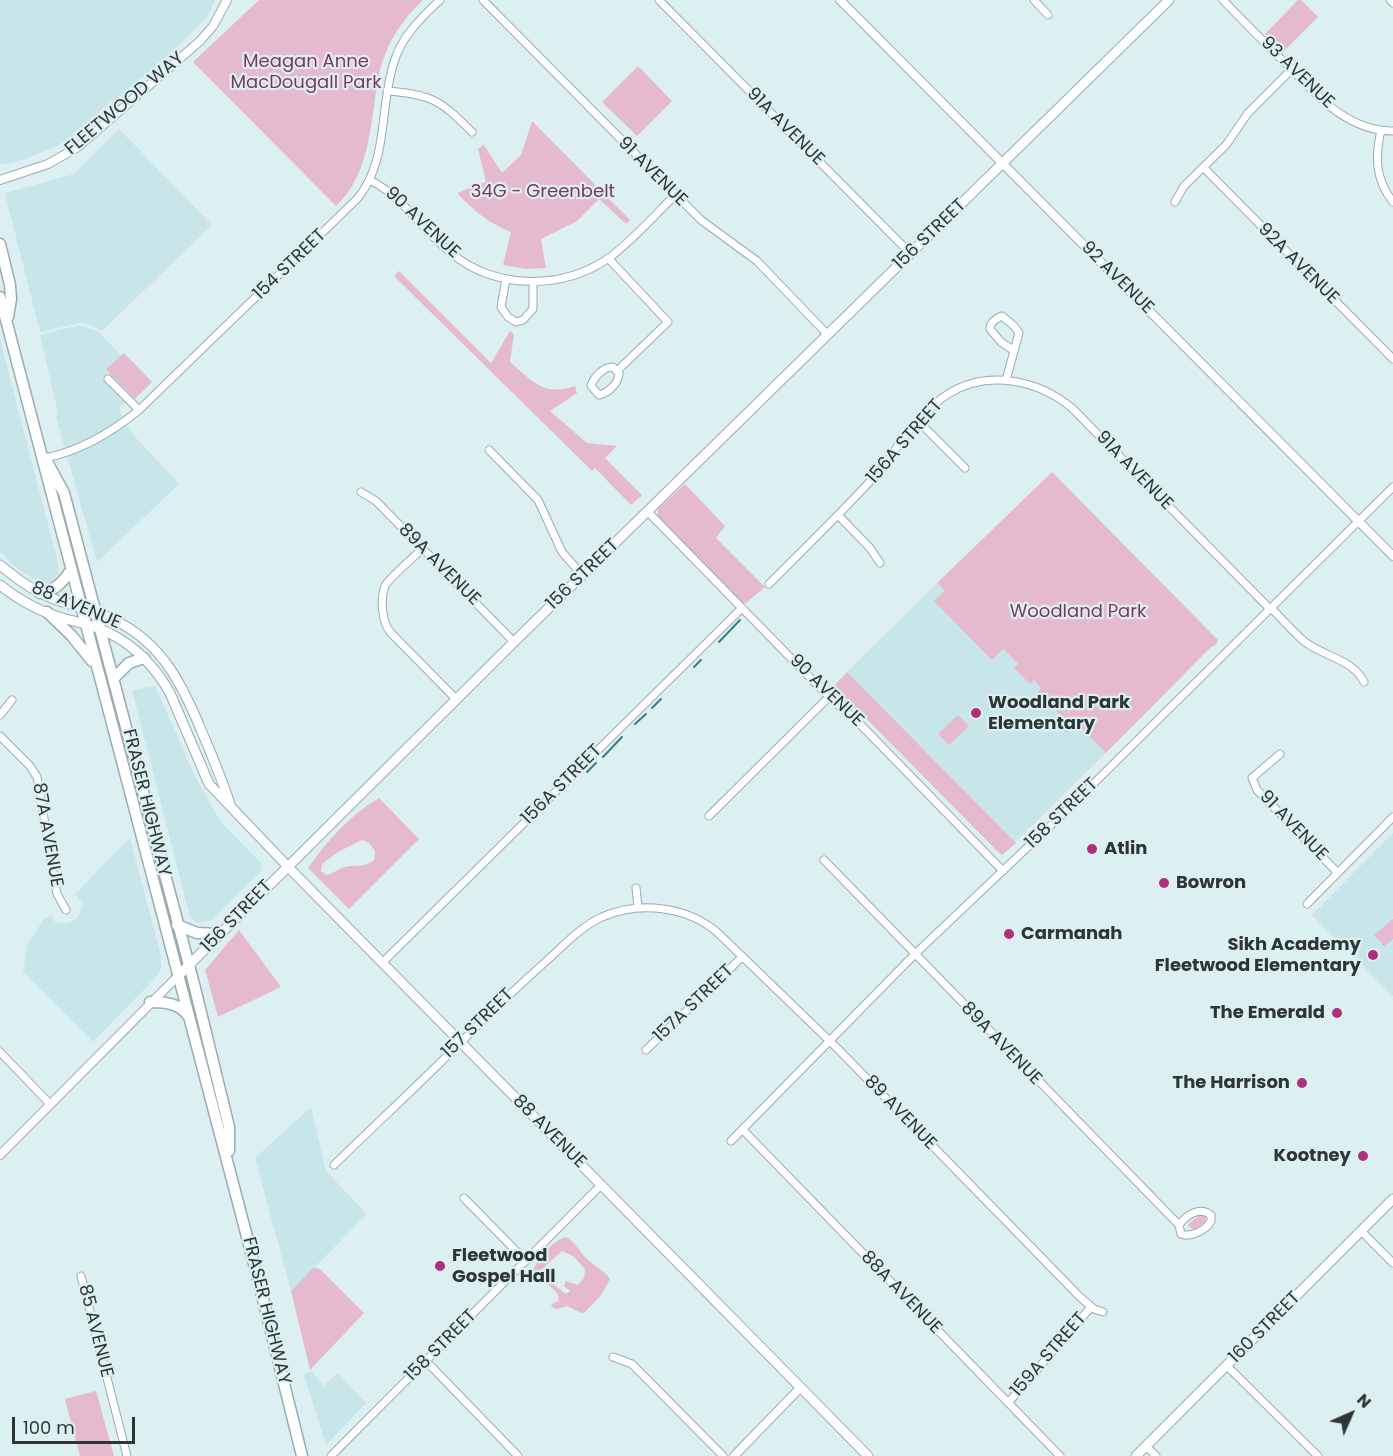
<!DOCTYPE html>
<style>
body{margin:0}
#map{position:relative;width:1393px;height:1456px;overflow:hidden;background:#dcf0f2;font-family:Poppins,sans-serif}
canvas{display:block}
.north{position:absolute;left:1321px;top:1384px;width:60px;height:60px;-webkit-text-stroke:4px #dcf0f2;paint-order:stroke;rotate:45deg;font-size:16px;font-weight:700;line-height:24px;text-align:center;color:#2d3536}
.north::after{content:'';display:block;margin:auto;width:21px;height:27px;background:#2d3536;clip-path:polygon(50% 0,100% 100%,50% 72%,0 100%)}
.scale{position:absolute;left:12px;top:1417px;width:123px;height:27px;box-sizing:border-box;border:3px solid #2d3536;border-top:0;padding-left:8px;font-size:18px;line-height:21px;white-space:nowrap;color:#2d3536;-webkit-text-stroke:4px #dcf0f2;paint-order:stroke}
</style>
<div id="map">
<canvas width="1393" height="1456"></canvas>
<div class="north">N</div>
<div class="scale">100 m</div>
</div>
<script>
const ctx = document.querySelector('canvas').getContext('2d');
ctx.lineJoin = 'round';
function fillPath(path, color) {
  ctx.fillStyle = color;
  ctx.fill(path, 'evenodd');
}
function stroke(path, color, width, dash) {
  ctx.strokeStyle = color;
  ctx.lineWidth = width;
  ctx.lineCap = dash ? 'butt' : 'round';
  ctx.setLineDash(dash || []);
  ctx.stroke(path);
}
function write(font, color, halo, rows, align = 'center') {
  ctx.font = font + ' Poppins,sans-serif';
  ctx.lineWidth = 4.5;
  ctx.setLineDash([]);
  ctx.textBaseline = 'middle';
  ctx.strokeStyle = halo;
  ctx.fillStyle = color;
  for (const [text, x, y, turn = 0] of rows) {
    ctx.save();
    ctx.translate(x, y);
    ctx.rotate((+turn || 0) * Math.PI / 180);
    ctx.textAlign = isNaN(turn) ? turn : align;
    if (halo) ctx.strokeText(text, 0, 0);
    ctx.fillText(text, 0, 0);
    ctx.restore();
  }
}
fillPath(new Path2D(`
 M0,0h215l-7,16 -21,21 -29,27 -100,82 -33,13 -23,6 -2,-1z
 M119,129l93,96 -110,106 -18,-9 -44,10 -35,-139 69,-19z
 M79,325l20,7 24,26 11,38 -15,12 10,22 50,54 -82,78 -41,-145 2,-4 -18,-78z
 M0,339l58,224v10l-6,10 -14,-1 -23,-15 -15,-15z
 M937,583l169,170 -91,89 -168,-170z
 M155,686l39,88 26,47 41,42v8l-49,49 -15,3 -7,-6 -58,-227z
 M1393,833v163l-81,-81z
 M130,838l31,118v13l-2,5 -66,68 -70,-70 5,-29 16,-24 7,-4 4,7 13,1 9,-5 6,-13 -8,-11z
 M311,1107l15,64 41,43 -76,77 -36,-133z
 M310,1370l14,16 13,-13 29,30 -40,42 -22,-70z`), '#c8e5e9');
fillPath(new Path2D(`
 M259,0h164c-20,19 -36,42 -43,70 -10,45 -7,102 -44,136l-143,-144z
 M1298,0h3l17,17 -35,35 -18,-18z
 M638,66l34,35 -35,35 -35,-34z
 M532,121l98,99 -4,4 -27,-25 -22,22 -36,18 5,29 -20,1 -23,-4 8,-33c-23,-9 -38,-22 -54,-39l29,-11 -8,-33 6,-4 18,28 19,-18z
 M399,271l92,92 19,-32 4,3 -4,28c23,19 33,35 65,24l2,7 -27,18 37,32 30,3 -12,12 37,37 -11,10 -36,-37 -3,3 -198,-195z
 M124,353l28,29 -17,17 -29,-30z
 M1052,472l166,168 -2,5 -5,2 -105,106 -26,-26 -3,3 -12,2 -6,-7 1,-10 -22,-23 3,-4 -7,-8 -4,4 -16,-16 4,-4 -15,-15 -11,11 -58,-59 11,-10 -8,-8z
 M685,484l40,42 -9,12 49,49 -19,16 -5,-1 -83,-84v-9z
 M847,672l169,171 -14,12 -5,-4 -153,-155 -6,3 -9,-8z
 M958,715l11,11 -20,19 -11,-11z
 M379,798l40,41 -70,70 -41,-41c19,-27 42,-53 71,-70zM362,840l7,3 6,8 -1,9c-13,9 -17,4 -29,7 -8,2 -12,7 -19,8l-5,-4 1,-7 16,-12z
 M1393,919v20l-9,7 -10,-11z
 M239,930l42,57 -63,30 -13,-47z
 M1201,1214l5,2 -1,6 -10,7 -5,-1 -2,-4z
 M566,1237c9,5 13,14 21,22 7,7 17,11 23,20l-8,15 -17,18 -4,1 -14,-7 -10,3 -6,-2 1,-3 7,-3 -1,-7 -25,-24c6,-12 20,-30 33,-33zM562,1251l11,5 12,13 -1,9 -6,7 -12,-4 -2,5 6,5 -4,3 -23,-18 -2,-6z
 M314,1267l6,2 44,44 -54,57 -19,-79z
 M96,1391l18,65h-34l-15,-57z`), '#e5bacf');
stroke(new Path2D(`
 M719,642l21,-22
 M694,667l7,-7
 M652,708l9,-9
 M635,724l11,-10
 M603,757l19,-20
 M587,772l9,-9`), '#3c7e85', 2);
const minor = new Path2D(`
 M483,0l218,220 56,41 71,74
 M659,0l252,254
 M1034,0l14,15
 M1223,0c20,21 41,42 62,63 31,31 61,68 108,68
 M1390,0l3,3
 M387,91c45,3 54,10 85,41
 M1381,130c-6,27 -6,49 12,72
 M1204,168l189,191
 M370,180c33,17 53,50 81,73 45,37 111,37 158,5 24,-18 45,-42 66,-63
 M1175,202l9,-16 42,-41 22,-32 43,-43
 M608,258l60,64 -50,48
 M506,279l-5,28 7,10 8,5 7,-2 10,-11v-27
 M613,367l6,7c-1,10 -11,19 -20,21l-8,-9c3,-9 12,-19 22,-19z
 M108,379l31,31
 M1006,380l13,-47 -5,-7 -12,-10c-5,2 -12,6 -12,13l11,13 12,8
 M919,422l46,46
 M489,450l49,50 24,52 21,24
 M45,458c35,-7 66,-25 94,-48l218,-211c32,-38 22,-91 37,-137 8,-26 26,-43 46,-62
 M361,492l15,9 138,141
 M648,512l181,185 29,25 145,149
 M838,515l32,33 10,15
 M422,549c-8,8 -33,29 -37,37 -5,13 -3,36 5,46l66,67
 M769,584c35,-35 72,-71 106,-108 12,-12 20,-27 30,-40 12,-15 27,-32 43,-42 40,-25 90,-14 124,14l198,201
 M1271,608c11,11 22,24 34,34 18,14 49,18 59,40
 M0,715l12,-15
 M0,736l30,30 7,11 20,117 9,16
 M1280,754l-28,24 5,12 80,82
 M709,816l120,-119
 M824,860l355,365 2,9c10,4 25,-4 30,-13v-6c-11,-9 -25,0 -32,10
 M636,888l2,20
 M1307,904l86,-87
 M383,962l359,-354
 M646,1050l96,-93
 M0,1052l50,52
 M743,1130l317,326
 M731,1141l184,-187 155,-147 323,-320
 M334,1165c46,-45 93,-88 138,-134 26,-26 52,-50 80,-75 15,-14 30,-30 50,-39 38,-16 85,-11 116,16l120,116 242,248 14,12 9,3
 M464,1198l62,63
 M1361,1231l32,32
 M81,1276l46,180
 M613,1357l19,7 91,92
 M426,1361l92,95
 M1227,1366l91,90
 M1008,1403l83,-96
 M1146,1446l10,10
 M331,1456l270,-271`);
const tertiary = new Path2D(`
 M840,0l553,556
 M0,180l48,-16 30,-17 122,-106 13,-15 14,-26
 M0,1155l179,-180
 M734,1456l67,-69`);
const secondary = new Path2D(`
 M0,565c17,14 33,26 54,34 20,7 41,11 60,21 48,22 69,66 88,112 10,24 20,47 28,72
 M0,585c19,15 43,28 66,34 15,4 31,7 45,15 25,13 45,34 59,59l39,91 86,90 573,582
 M179,975l335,-333 655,-642
 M1136,1456l257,-257`);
const primary = new Path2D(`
 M0,244l10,41 1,14 -3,18
 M0,297l256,974 46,185
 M45,458l19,35 130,491 35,143v24
 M40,593c16,-3 22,-10 31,-23
 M47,612l24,23 21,26
 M114,678l15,-15 15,-5
 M177,925l20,8 23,1
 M150,1002c15,0 30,1 39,15`);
stroke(minor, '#99acaf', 9);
stroke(tertiary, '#99acaf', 10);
stroke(secondary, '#99acaf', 11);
stroke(primary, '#99acaf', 13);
stroke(minor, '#fff', 7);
stroke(tertiary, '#fff', 8);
stroke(secondary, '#fff', 9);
stroke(primary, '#fff', 10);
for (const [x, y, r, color] of [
 [976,713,6,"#af2f7c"],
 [1092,849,6,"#af2f7c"],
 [1164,883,6,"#af2f7c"],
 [1009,934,6,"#af2f7c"],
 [1373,955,6,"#af2f7c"],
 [1337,1013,6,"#af2f7c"],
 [1302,1083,6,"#af2f7c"],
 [1363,1156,6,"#af2f7c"],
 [440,1266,6,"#af2f7c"]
]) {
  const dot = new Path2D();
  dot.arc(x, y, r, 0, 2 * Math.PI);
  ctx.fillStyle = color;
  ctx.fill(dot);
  stroke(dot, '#dcf0f2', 2);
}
write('18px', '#80355f', '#dcf0f2', [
 ["Meagan Anne",306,62],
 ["MacDougall Park",306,83],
 ["34G - Greenbelt",543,192],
 ["Woodland Park",1078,612]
]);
write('18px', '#2d3536', '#dcf0f2', [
 ["93 AVENUE",1297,73,44],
 ["FLEETWOOD WAY",125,104,-40],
 ["91A AVENUE",785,127,45],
 ["91 AVENUE",652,172,45],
 ["90 AVENUE",422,223,43],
 ["156 STREET",930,235,-44],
 ["92A AVENUE",1298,264,45],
 ["154 STREET",290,265,-44],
 ["92 AVENUE",1117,278,45],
 ["156A STREET",905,442,-49],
 ["91A AVENUE",1134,471,46],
 ["89A AVENUE",439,565,45],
 ["156 STREET",583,575,-44],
 ["88 AVENUE",76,606,23],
 ["90 AVENUE",826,691,44],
 ["156A STREET",562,785,-45],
 ["FRASER HIGHWAY",146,803,76],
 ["158 STREET",1062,814,-44],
 ["91 AVENUE",1293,826,46],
 ["87A AVENUE",47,835,80],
 ["156 STREET",237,917,-46],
 ["157A STREET",694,1004,-44],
 ["157 STREET",478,1024,-44],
 ["89A AVENUE",1001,1044,46],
 ["89 AVENUE",900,1113,46],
 ["88 AVENUE",549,1132,45],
 ["88A AVENUE",901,1293,46],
 ["FRASER HIGHWAY",266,1311,76],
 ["160 STREET",1265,1328,-45],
 ["85 AVENUE",95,1331,76],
 ["158 STREET",441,1346,-45],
 ["159A STREET",1049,1355,-49]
]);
write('bold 18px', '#2d3536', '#dcf0f2', [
 ["Woodland Park",988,703],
 ["Elementary",988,724],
 ["Atlin",1104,849],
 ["Bowron",1176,883],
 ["Carmanah",1021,934],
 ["Sikh Academy",1361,945,"right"],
 ["Fleetwood Elementary",1361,966,"right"],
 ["The Emerald",1325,1013,"right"],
 ["The Harrison",1290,1083,"right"],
 ["Kootney",1351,1156,"right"],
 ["Fleetwood",452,1256],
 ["Gospel Hall",452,1277]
], 'left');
</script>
